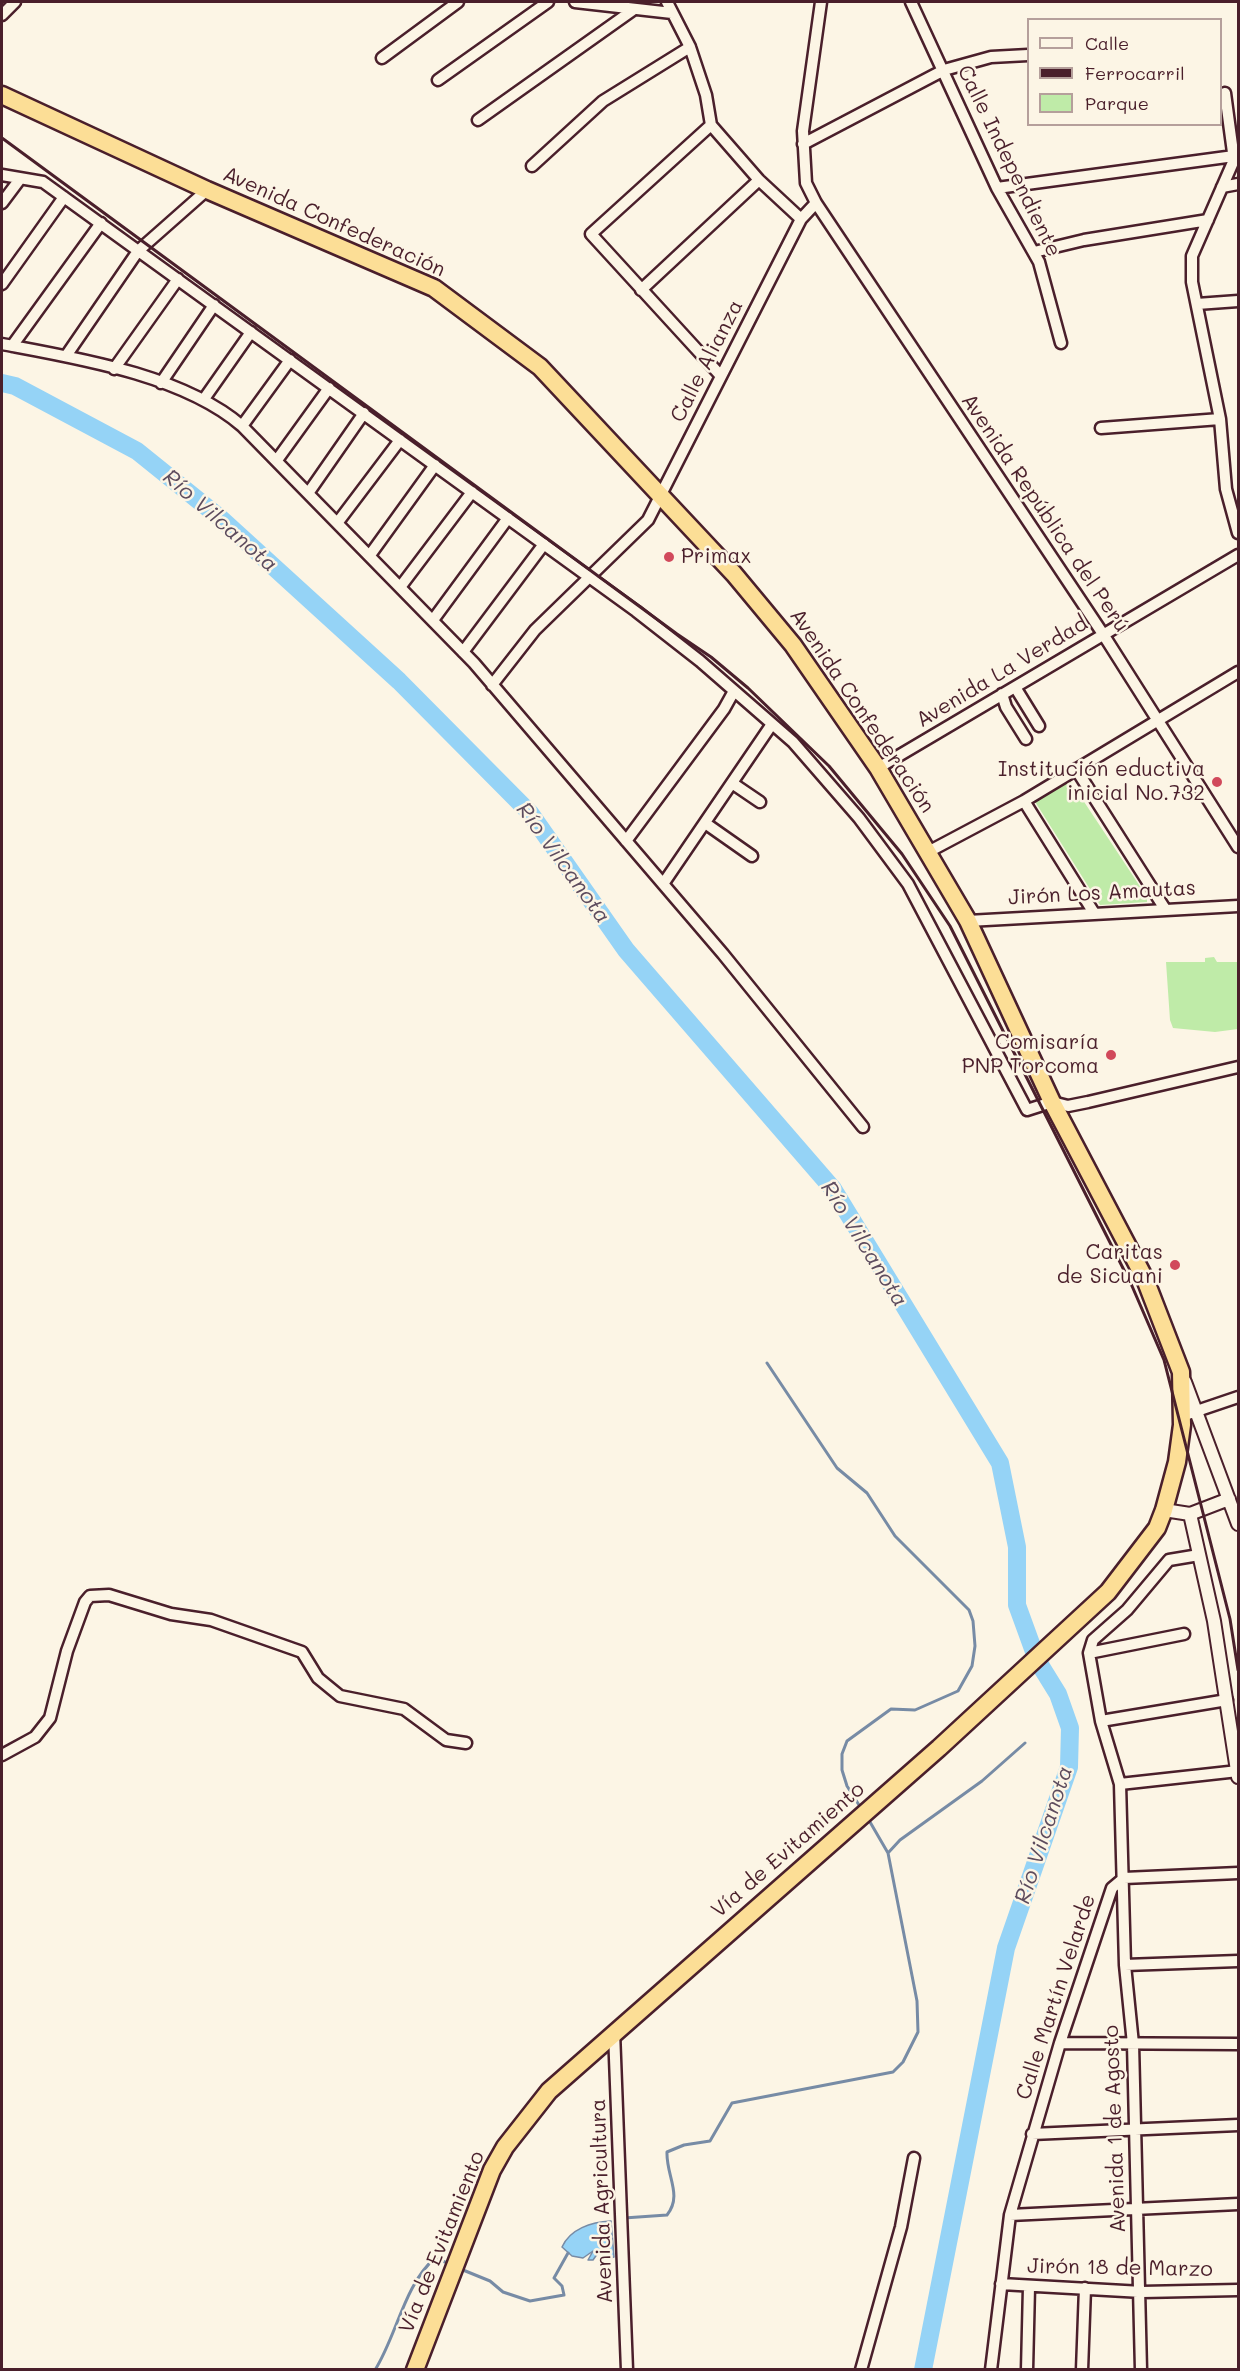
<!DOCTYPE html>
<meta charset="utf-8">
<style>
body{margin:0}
#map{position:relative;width:1240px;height:2371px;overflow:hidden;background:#fcf5e5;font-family:Mali,sans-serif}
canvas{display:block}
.frame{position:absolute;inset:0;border:3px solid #4a1f2b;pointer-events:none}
.legend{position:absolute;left:1027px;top:18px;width:195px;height:108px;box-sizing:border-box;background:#fcf5e5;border:2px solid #b59f9b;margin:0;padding:8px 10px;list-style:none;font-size:18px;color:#4a1f2b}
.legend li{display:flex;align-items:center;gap:12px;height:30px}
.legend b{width:30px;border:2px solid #b59f9b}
</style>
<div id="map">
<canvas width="1240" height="2371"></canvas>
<div class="frame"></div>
<ul class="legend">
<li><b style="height:8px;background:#fcf5e5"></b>Calle</li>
<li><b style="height:8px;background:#4a1f2b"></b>Ferrocarril</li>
<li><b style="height:16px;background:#bfeba8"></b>Parque</li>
</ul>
</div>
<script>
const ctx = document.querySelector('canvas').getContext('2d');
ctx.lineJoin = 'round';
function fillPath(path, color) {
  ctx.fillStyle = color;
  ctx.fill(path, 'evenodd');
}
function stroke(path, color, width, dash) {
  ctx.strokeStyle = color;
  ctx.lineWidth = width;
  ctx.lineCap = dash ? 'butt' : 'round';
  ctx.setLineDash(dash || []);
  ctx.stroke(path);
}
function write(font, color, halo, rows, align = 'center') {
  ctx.font = font + ' Mali,sans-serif';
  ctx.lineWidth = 5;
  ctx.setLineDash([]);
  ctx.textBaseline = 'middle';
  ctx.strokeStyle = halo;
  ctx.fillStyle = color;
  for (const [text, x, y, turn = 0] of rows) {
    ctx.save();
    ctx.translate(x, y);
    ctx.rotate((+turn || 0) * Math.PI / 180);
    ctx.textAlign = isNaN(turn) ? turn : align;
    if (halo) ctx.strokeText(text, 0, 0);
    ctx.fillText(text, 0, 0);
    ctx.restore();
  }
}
fillPath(new Path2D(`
 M1069,779l78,118v5l-47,3 -66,-105z
 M1214,957l3,5h21v67l-23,3 -42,-4 -3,-8 -4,-58h39v-4z`), '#bfeba8');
const water = new Path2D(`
 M611,2221l3,36 -11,3 -3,-10 -7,10h-5l5,-9 -10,7 -11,-2 -10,-9c8,-18 29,-25 49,-26z`);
fillPath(water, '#95d3f6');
stroke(water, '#778ba5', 1.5);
stroke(new Path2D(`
 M767,1363l70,105 30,25 28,43 74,74 4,11 2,25 -3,20 -14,25 -43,19 -24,-1 -44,32 -5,13v16l5,16 12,19
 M888,1853l12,-13 82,-59 43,-38
 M624,2218l43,-3c16,-20 -1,-39 0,-63l17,-7 26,-4 22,-38 161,-31 10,-10 15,-30 -1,-31 -29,-148 -18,-31
 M463,2270l27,11 13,11 27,9 34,-6 -2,-9 -8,-8 14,-25
 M375,2370c22,-35 29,-85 60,-112l10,4`), '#778ba5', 3);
stroke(new Path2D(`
 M2,383l13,3 122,65 82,66 180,164 131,132 96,137 207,239 167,274 17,84v58l20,55 21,34 12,34 -1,39 -63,181 -83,422`), '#95d3f6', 18);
const minor = new Path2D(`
 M575,2l97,11
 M667,2l23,45 16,48 5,30 48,55 42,39
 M821,2l-18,129 3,52 10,20 287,431 135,213
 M911,2l86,186 42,74 22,81
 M2,15l13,-13
 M382,58l76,-56
 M438,80l110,-78
 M1225,93l9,67 -42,96v26l28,137 6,70 12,44
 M478,120l155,-110
 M711,125l-120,109 130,142
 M803,144l141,-74 47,-13 37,-2
 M532,166l71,-65 87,-54
 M2,175l41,7 593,429 64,50 93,81 66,76 49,66 119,226 25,-8 16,4 20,-4 150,-35
 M1222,187l16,-3
 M997,188l237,-32
 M2,203l18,-24
 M1034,252l50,-12 124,-20
 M2,284l62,-87
 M641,290l118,-110
 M1197,304l41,-3
 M2,344c75,14 181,31 240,82l232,237 249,291 140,173
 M12,346l89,-123
 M66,356l72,-105 69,-61
 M114,369l64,-90
 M161,383l53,-78
 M204,399l47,-67
 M242,426l48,-66
 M1101,428l119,-9
 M277,460l52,-72
 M309,492l55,-79
 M338,522l62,-82
 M370,555l65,-90
 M401,586l71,-94
 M433,620l75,-102
 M463,652l81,-108
 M492,685l43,-55 113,-110 153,-301 15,-16
 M1015,687l24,39
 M1002,694l4,13 20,32
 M878,768l360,-213
 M1076,769l89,140
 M732,783l28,19
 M1024,801l70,112
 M705,823l47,33
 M626,841l98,-132 10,-18
 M928,852l96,-51 214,-129
 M663,884l109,-160
 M968,921l270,-15
 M1182,1416l56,-19
 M1089,1653l95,-19
 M1101,1721l126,-21
 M2,1755l33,-18 15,-19 17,-67 18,-49 5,-6 19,-1 62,19 40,6 91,32 16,26 22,18 64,13 42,31 20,3
 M1120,1784l118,-13
 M1124,1878l114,-5
 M1125,1965l113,-4
 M614,2032l13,338
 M1060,2043l178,1
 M1032,2134l206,-9
 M1010,2215l228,-11
 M1001,2284l141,8 96,-2
 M861,2370l40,-143 13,-69
 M991,2370l19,-155 50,-172 52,-155 12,-10
 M1027,2370l2,-83
 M1082,2370l3,-82
 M1141,2370l-8,-326 -8,-79 -5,-181 -19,-63 -12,-68 4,-13 34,-30 42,-50 30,-5`);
const tertiary = new Path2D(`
 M1185,1382l53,142
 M1229,1499l-39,15 24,107 24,156
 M1164,1510l26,4`);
const trunk = new Path2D(`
 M2,95l205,95 227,98 106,79 194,207 59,71 85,123 90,153 84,181 93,177 36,93 1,53 -5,37 -13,48 -7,18 -49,64 -169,156 -390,343 -44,56 -13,23 -77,200`);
stroke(minor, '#4a1f2b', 15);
stroke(tertiary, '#4a1f2b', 16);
stroke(trunk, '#4a1f2b', 21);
stroke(minor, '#fcf5e5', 10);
stroke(tertiary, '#fcf5e5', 12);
stroke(trunk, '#fcde96', 16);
stroke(new Path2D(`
 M2,138l675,496 34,23 37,31 81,78 73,88 48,72 182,360 32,74 66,259 8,51`), '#4a1f2b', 3);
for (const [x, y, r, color] of [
 [669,557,6,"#d1495b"],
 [1217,782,6,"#d1495b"],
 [1111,1055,6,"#d1495b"],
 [1175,1265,6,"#d1495b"]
]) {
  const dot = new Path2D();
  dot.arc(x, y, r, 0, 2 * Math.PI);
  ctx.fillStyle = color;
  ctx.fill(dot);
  stroke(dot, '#fcf5e5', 2);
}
write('21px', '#4a1f2b', '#fcf5e5', [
 ["Calle Independiente",1009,161,64],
 ["Avenida Confederación",334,222,24],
 ["Calle Alianza",707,361,-63],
 ["Avenida República del Perú",1045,513,56],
 ["Avenida La Verdad",1002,672,-31],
 ["Avenida Confederación",862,711,56],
 ["Jirón Los Amautas",1102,893,-3],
 ["Vía de Evitamiento",788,1850,-41],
 ["Calle Martín Velarde",1056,1997,-72],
 ["Avenida 1 de Agosto",1115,2129,-92],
 ["Avenida Agricultura",602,2201,-92],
 ["Vía de Evitamiento",442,2242,-68],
 ["Jirón 18 de Marzo",1120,2268,1]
]);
write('21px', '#4a1f2b', '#fcf5e5', [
 ["Primax",681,557,"left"],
 ["Institución eductiva",1205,770],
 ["inicial No.732",1205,794],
 ["Comisaría",1099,1043],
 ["PNP Torcoma",1099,1067],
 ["Caritas",1163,1253],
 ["de Sicuani",1163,1277]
], 'right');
write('italic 22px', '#5d4c5e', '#fcf5e5', [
 ["Río Vilcanota",220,521,41],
 ["Río Vilcanota",563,863,54],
 ["Río Vilcanota",864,1244,58],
 ["Río Vilcanota",1044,1835,-72]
]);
</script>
